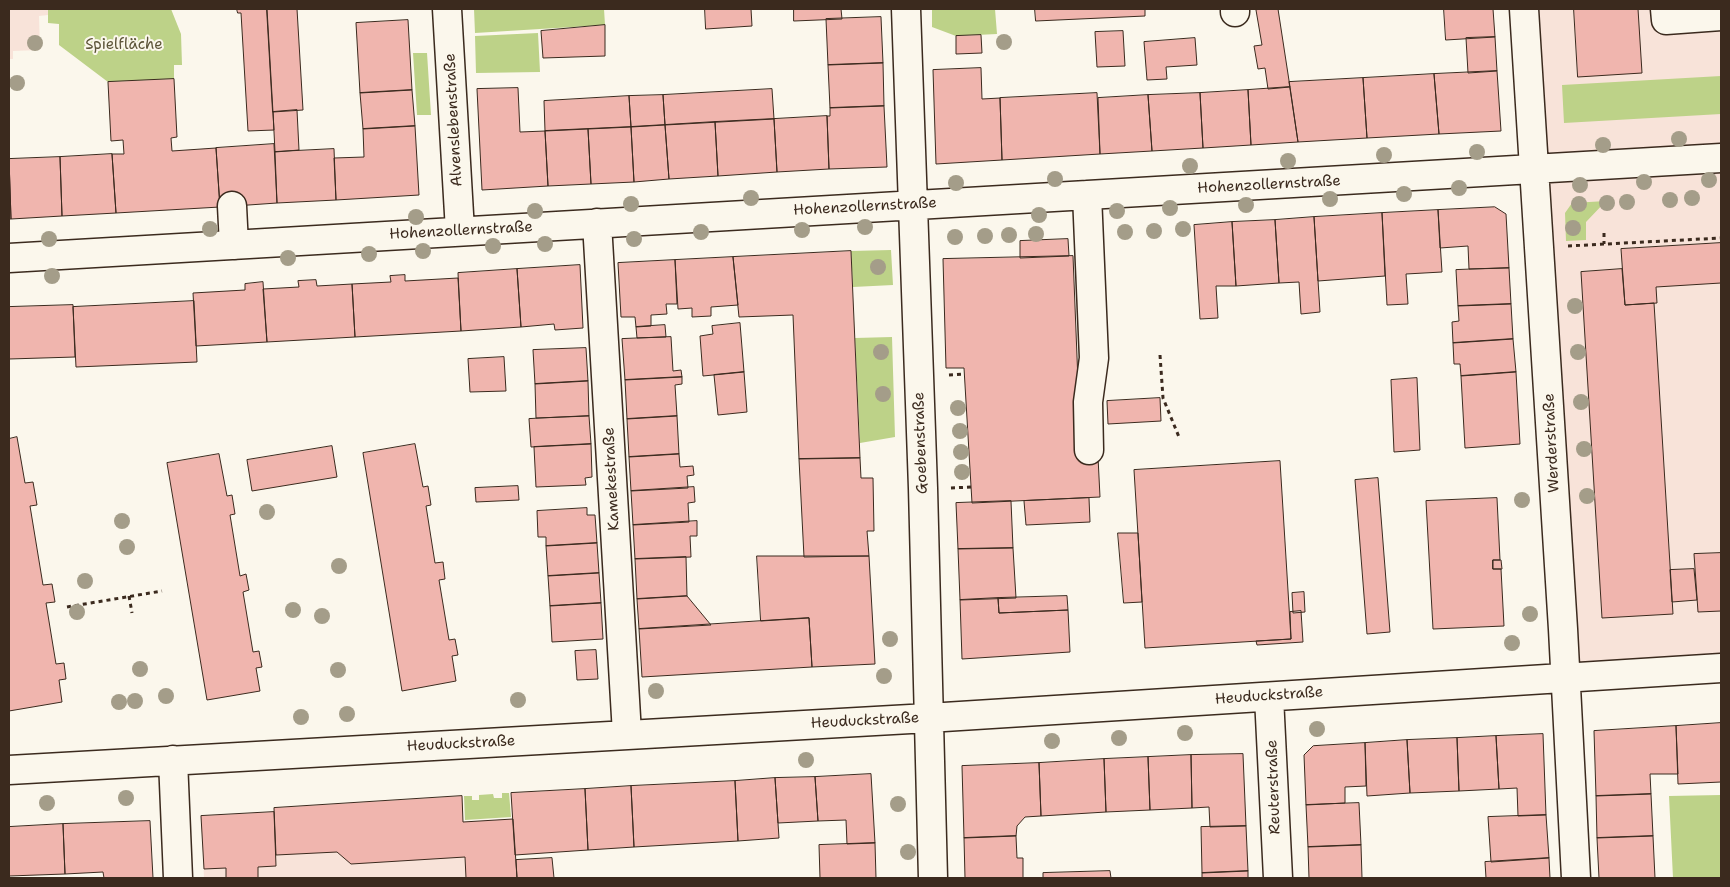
<!DOCTYPE html>
<meta charset="utf-8">
<style>
body{margin:0}
#map{position:relative;width:1730px;height:887px;overflow:hidden;background:#fbf7ec;font-family:"Shantell Sans",sans-serif}
canvas{display:block}
.frame{position:absolute;inset:0;border:10px solid #3b2a1e;pointer-events:none}
</style>
<div id="map">
<canvas width="1730" height="887"></canvas>
<div class="frame"></div>
</div>
<script>
const ctx = document.querySelector('canvas').getContext('2d');
ctx.lineJoin = 'round';
function fillPath(path, color) {
  ctx.fillStyle = color;
  ctx.fill(path, 'evenodd');
}
function stroke(path, color, width, dash) {
  ctx.strokeStyle = color;
  ctx.lineWidth = width;
  ctx.lineCap = dash ? 'butt' : 'round';
  ctx.setLineDash(dash || []);
  ctx.stroke(path);
}
function write(font, color, halo, rows, align = 'center') {
  ctx.font = font + ' "Shantell Sans",sans-serif';
  ctx.lineWidth = 4;
  ctx.setLineDash([]);
  ctx.textBaseline = 'middle';
  ctx.strokeStyle = halo;
  ctx.fillStyle = color;
  for (const [text, x, y, turn = 0] of rows) {
    ctx.save();
    ctx.translate(x, y);
    ctx.rotate((+turn || 0) * Math.PI / 180);
    ctx.textAlign = isNaN(turn) ? turn : align;
    if (halo) ctx.strokeText(text, 0, 0);
    ctx.fillText(text, 0, 0);
    ctx.restore();
  }
}
fillPath(new Path2D(`
 M9,9h39v6l-9,1 1,34 -27,1v8h-4z
 M1524,9h197v659l-155,10z
 M462,796l1,26 50,-3 4,59h-313l-3,-62 73,-4v-4z`), '#f8e3d9');
fillPath(new Path2D(`
 M48,9h123l10,25 1,31h-8v14l-66,3 -49,-37v-21l-11,-1z
 M474,9h130l1,16 -130,8z
 M932,9h63l2,25 -41,2 -24,-9z
 M538,33l2,39 -64,1 -1,-37z
 M413,53h14l4,62h-14z
 M1721,76v38l-157,9 -2,-38z
 M1606,201l-20,21v18l-20,1 -1,-28 7,-10z
 M891,250l2,35 -40,2 -2,-36z
 M892,337l3,100 -35,6 -5,-105z
 M502,793h7l2,24 -46,3 -1,-24h8v4h7v-5l14,-1 1,4h8z
 M1721,795v83h-48l-4,-82z`), '#bdd288');
const building = new Path2D(`
 M237,9h30l7,121 -26,1 -7,-118h-3z
 M267,9h30l6,101 -30,2z
 M705,9h46l1,17 -46,3z
 M794,9h47l1,10 -48,2z
 M1035,9h110v7l-109,5z
 M1278,9l12,78 -22,2 -3,-21 -7,1 -4,-23 8,-1 -6,-35z
 M1444,9h49l2,28 -49,3z
 M1574,9h64l4,64 -64,4z
 M881,17l2,46 -55,2 -2,-46z
 M408,20l4,70 -52,3 -4,-70z
 M605,25v31l-62,2 -2,-27z
 M1123,31l2,35 -28,1 -2,-35z
 M981,35l1,18 -26,1v-18z
 M1495,37l2,34 -29,2 -2,-35z
 M1195,38l2,27 -31,2 1,12 -20,1 -3,-38z
 M883,63l1,43 -54,2 -2,-43z
 M981,68l1,31 18,-1 2,62 -66,4 -3,-94z
 M1497,71l4,60 -62,3 -5,-60z
 M1434,74l5,60 -72,4 -4,-60z
 M1363,78l4,60 -69,4 -9,-60z
 M174,79l3,58 -6,1 1,13 44,-3 4,59 -104,6 -4,-59h12l-1,-14 -12,1 -3,-59z
 M1290,87l8,55 -47,3 -3,-55z
 M518,88l2,44 25,-1 3,55 -66,4 -5,-101z
 M772,89l2,30 -109,6 -2,-30z
 M412,90l3,36 -52,3 -3,-36z
 M1248,90l3,55 -48,3 -3,-55z
 M1097,93l3,61 -98,6 -2,-62z
 M1200,93l3,55 -51,3 -4,-56z
 M663,95l2,30 -34,2 -2,-31z
 M1148,95l4,56 -52,3 -2,-56z
 M629,96l2,31 -86,4 -1,-30z
 M884,106l3,61 -58,2 -2,-53h3v-8z
 M297,110l2,40 -24,2 -2,-40z
 M827,116l2,53 -52,3 -3,-53z
 M774,119l3,53 -59,4 -3,-54z
 M715,122l3,54 -49,3 -4,-54z
 M665,125l4,54 -35,3 -3,-55z
 M415,126l4,69 -83,5 -2,-42 30,-1 -1,-28z
 M631,127l3,55 -43,2 -3,-55z
 M588,129l3,55 -43,2 -3,-55z
 M274,144l3,59 -57,4 -4,-59z
 M334,149l2,51 -59,3 -2,-51z
 M112,154l4,59 -54,3 -2,-59z
 M60,157l2,59 -51,3 -2,-60z
 M9,159l2,60h-2z
 M1495,207l11,7 3,54 -40,1 -1,-23 -28,2 -2,-38z
 M1438,210l4,62 -36,2 2,30 -21,1 -5,-92z
 M1382,213l3,63 -67,5 -4,-64z
 M1314,217l6,95 -19,2 -2,-32 -20,1 -4,-63z
 M1275,220l4,63 -43,3 -4,-64z
 M1232,222l4,64h-20l2,32 -18,1 -6,-94z
 M1068,239l1,17 -49,2v-17z
 M1721,243v40l-65,4 1,16 -32,2 -4,-56z
 M851,251l9,207 -61,1 -6,-144 -54,2 -6,-60z
 M1073,256l8,201h17l2,40 -128,6 -8,-135h-18l-3,-109z
 M733,257l5,48 -27,2v9l-19,1v-9l-14,1 -3,-49z
 M675,260l2,44h-11l1,10 -16,1v11l-15,1 -1,-10h-14l-3,-54z
 M580,265l3,63 -28,2 -1,-6 -33,3 -4,-58z
 M1509,268l2,36 -53,2 -2,-36z
 M517,269l4,58 -60,4 -3,-58z
 M1622,269l3,36 29,-2 19,311 -71,4 -21,-346z
 M405,275v6l53,-3 3,53 -106,6 -3,-53 39,-2 -1,-6z
 M316,280l1,6 35,-2 3,53 -88,5 -4,-53 36,-2 -1,-6z
 M263,282l4,60 -71,4 -3,-53 52,-3v-6z
 M194,301l3,61 -121,5 -3,-60z
 M1511,304l2,35 -60,4 -1,-21 7,-1 -1,-15z
 M73,305l2,52 -66,2v-52z
 M740,323l4,49 -41,4 -3,-40 13,-2 -1,-8z
 M665,325l1,12 -29,1 -1,-11z
 M671,337l2,34 8,-1 1,7 -57,3 -3,-41z
 M1513,339l3,33 -55,4 -1,-12h-6l-1,-21z
 M586,348l2,33 -53,3 -2,-34z
 M504,357l2,34 -36,1 -2,-33z
 M744,372l3,40 -29,3 -4,-40z
 M1516,372l4,72 -55,4 -4,-72z
 M682,377v7l-7,1 2,31 -50,3 -2,-39z
 M1417,378l3,72 -26,2 -3,-72z
 M588,381l1,35 -53,2 -1,-34z
 M1160,398l1,23 -53,3 -1,-23z
 M589,416l2,28 -60,3 -2,-28z
 M677,416l2,38 -50,3 -2,-38z
 M17,437l8,46 8,-1 4,23 -7,1 13,79 9,-1 3,18 -9,1 10,61 8,-1 2,16 -7,1 3,22 -53,9v-272z
 M415,444l8,43 5,-1 3,19 -5,1 9,57 8,-1 2,17 -6,1 10,60 6,-1 3,16 -6,1 4,25 -54,10 -39,-238z
 M591,444l1,33 -7,1 1,7 -50,2 -2,-40z
 M332,446l5,31 -85,14 -5,-31z
 M219,454l8,42 5,-1 3,19 -5,1 10,61 6,-2 3,16 -6,2 10,60 6,-1 3,16 -6,1 4,23 -53,9 -40,-237z
 M679,454l1,13 13,-1 1,9 -7,1 1,12 -57,3 -2,-34z
 M860,458l1,20h12l1,53h-7l2,25 -65,1 -5,-98z
 M1280,461l11,178 -146,9 -11,-178z
 M1378,478l12,154 -23,2 -12,-154z
 M518,486l1,14 -43,2 -1,-14z
 M694,487l1,15 -7,1 1,19 -56,3 -2,-34z
 M1089,498l1,24 -64,3 -2,-24z
 M1497,498l3,62h-7v9h8l3,57 -71,3 -7,-128z
 M1011,501l2,47 -55,1 -2,-46z
 M587,508v7h8l2,28 -51,3v-9h-8l-1,-26z
 M697,521v15h-7l1,21 -56,2 -2,-34z
 M1118,533h20l4,69 -18,1z
 M597,543l2,30 -51,3 -2,-30z
 M1013,548l3,50 -56,2 -2,-51z
 M1721,553v58l-23,1 -4,-58z
 M757,556h112l6,108 -63,3 -3,-49 -48,3z
 M686,557l1,39 -50,3 -2,-40z
 M1493,560h8l1,9h-9z
 M1694,569l3,31 -25,2 -2,-32z
 M599,573l2,30 -51,3 -2,-30z
 M1304,592l1,20 -12,1 -1,-20z
 M687,596l24,29 -72,4 -2,-30z
 M1067,596l1,14 -69,3 -1,-15z
 M998,598l1,15 69,-3 2,42 -108,7 -2,-59z
 M601,603l2,36 -51,3 -2,-36z
 M1301,611l2,31 -46,3 -1,-4 35,-2 -1,-27z
 M809,618l3,49 -170,10 -3,-48z
 M596,650l2,29 -21,1 -2,-29z
 M1721,723v59l-43,2 -2,-58z
 M1676,726l2,48h-28l1,20 -55,2 -2,-65z
 M1543,734l3,81 -28,1 -1,-28 -18,1 -3,-53z
 M1496,736l3,53 -40,2 -2,-53z
 M1457,738l2,53 -49,2 -3,-53z
 M1407,740l3,53 -43,3 -2,-53z
 M1365,743l1,43 -21,1v16l-39,2 -2,-50 9,-9z
 M1243,754l3,72 -36,1 -1,-20 -17,1 -1,-53z
 M1191,755l1,53 -42,2 -2,-53z
 M1148,757l2,53 -44,2 -2,-53z
 M1104,759l2,53 -65,4 -2,-53z
 M1039,763l2,53 -16,1 -8,9 -1,10 -52,2 -2,-72z
 M871,774l4,69 -28,1 -1,-24 -28,1 -3,-44z
 M815,777l3,44 -40,2 -3,-45z
 M775,778l4,60 -41,3 -3,-60z
 M735,781l3,60 -104,6 -3,-61z
 M631,786l3,61 -46,3 -3,-61z
 M585,789l3,61 -73,5 -4,-62z
 M1651,794l2,42 -56,2 -1,-42z
 M462,796l1,26 50,-3 4,59h-51l-1,-21 -114,7 -14,-12 -61,3 -2,-47z
 M1359,803l2,42 -53,2 -2,-42z
 M274,812l2,54 -18,1v11h-32v-10l-22,1 -3,-53z
 M1546,815l3,43 -58,4 -3,-45z
 M150,821l3,57h-49l-1,-6 -38,2 -2,-50z
 M63,824l2,50 -56,2v-49z
 M1246,826l2,45 -46,2 -1,-46z
 M1016,836l1,22h6v20h-58l-1,-40z
 M1653,836l2,42h-56l-2,-40z
 M875,843l1,35h-56l-1,-33z
 M1361,845l1,33h-53l-1,-31z
 M552,858l2,20h-37l-1,-18z
 M1549,858l1,20h-64l-1,-16z
 M1110,871l1,7h-68v-5z
 M1248,871v7h-46v-5z`);
fillPath(building, '#f0b5ae');
stroke(building, '#3b2a1e', 1);
const minor = new Path2D(`
 M447,9l13,222
 M906,9l17,479 10,390
 M1235,9v3
 M1524,9l39,620 13,249
 M1665,9l1,11 55,-4
 M1087,195l7,163 -6,44 1,48
 M232,206l2,39
 M597,223l30,511
 M9,258l1712,-100
 M1269,697l9,181
 M173,760l5,118
 M9,770l919,-52 793,-50`);
stroke(minor, '#3b2a1e', 31);
stroke(new Path2D(`
 M1604,233v11
 M1568,246l153,-8
 M1160,355l3,43 16,39
 M949,375l15,-1
 M951,488l20,-1
 M129,596l3,17
 M67,607l95,-16`), '#3b2a1e', 3, [4, 4]);
stroke(minor, '#fbf7ec', 28);
ctx.fillStyle = '#a49d89';
for (const [x, y] of [
 [1004,42],
 [35,43],
 [17,83],
 [1679,139],
 [1603,145],
 [1477,152],
 [1384,155],
 [1288,161],
 [1190,166],
 [1055,179],
 [1709,180],
 [1644,182],
 [956,183],
 [1580,185],
 [1459,188],
 [1404,194],
 [751,198],
 [1692,198],
 [1330,199],
 [1670,200],
 [1627,202],
 [1607,203],
 [631,204],
 [1579,204],
 [1246,205],
 [1170,208],
 [535,211],
 [1117,211],
 [1039,215],
 [416,217],
 [865,227],
 [1573,228],
 [210,229],
 [1183,229],
 [802,230],
 [1154,231],
 [701,232],
 [1125,232],
 [1036,234],
 [1009,235],
 [985,236],
 [955,237],
 [49,239],
 [634,239],
 [545,244],
 [493,246],
 [423,251],
 [369,254],
 [288,258],
 [878,267],
 [52,276],
 [1575,306],
 [881,352],
 [1578,352],
 [883,394],
 [1581,402],
 [958,408],
 [960,431],
 [1584,449],
 [961,452],
 [962,472],
 [1587,496],
 [1522,500],
 [267,512],
 [122,521],
 [127,547],
 [339,566],
 [85,581],
 [293,610],
 [77,612],
 [1530,614],
 [322,616],
 [890,639],
 [1512,643],
 [140,669],
 [338,670],
 [884,676],
 [656,691],
 [166,696],
 [518,700],
 [135,701],
 [119,702],
 [347,714],
 [301,717],
 [1317,729],
 [1185,733],
 [1119,738],
 [1052,741],
 [806,760],
 [126,798],
 [47,803],
 [898,804],
 [908,852]
]) {
  ctx.beginPath();
  ctx.arc(x, y, 8, 0, 2 * Math.PI);
  ctx.fill();
}
write('15px', '#5c5438', '#fbf7ec', [
 ["Spielfläche",124,45]
]);
write('15px', '#3b2a1e', '#fbf7ec', [
 ["Alvenslebenstraße",454,120,-93],
 ["Hohenzollernstraße",1269,185,-3],
 ["Hohenzollernstraße",865,207,-3],
 ["Hohenzollernstraße",461,231,-3],
 ["Goebenstraße",921,443,-92],
 ["Werderstraße",1552,443,-93],
 ["Kamekestraße",612,479,-93],
 ["Heuduckstraße",1269,696,-4],
 ["Heuduckstraße",865,721,-3],
 ["Heuduckstraße",461,744,-3],
 ["Reuterstraße",1274,787,-92]
]);
</script>
